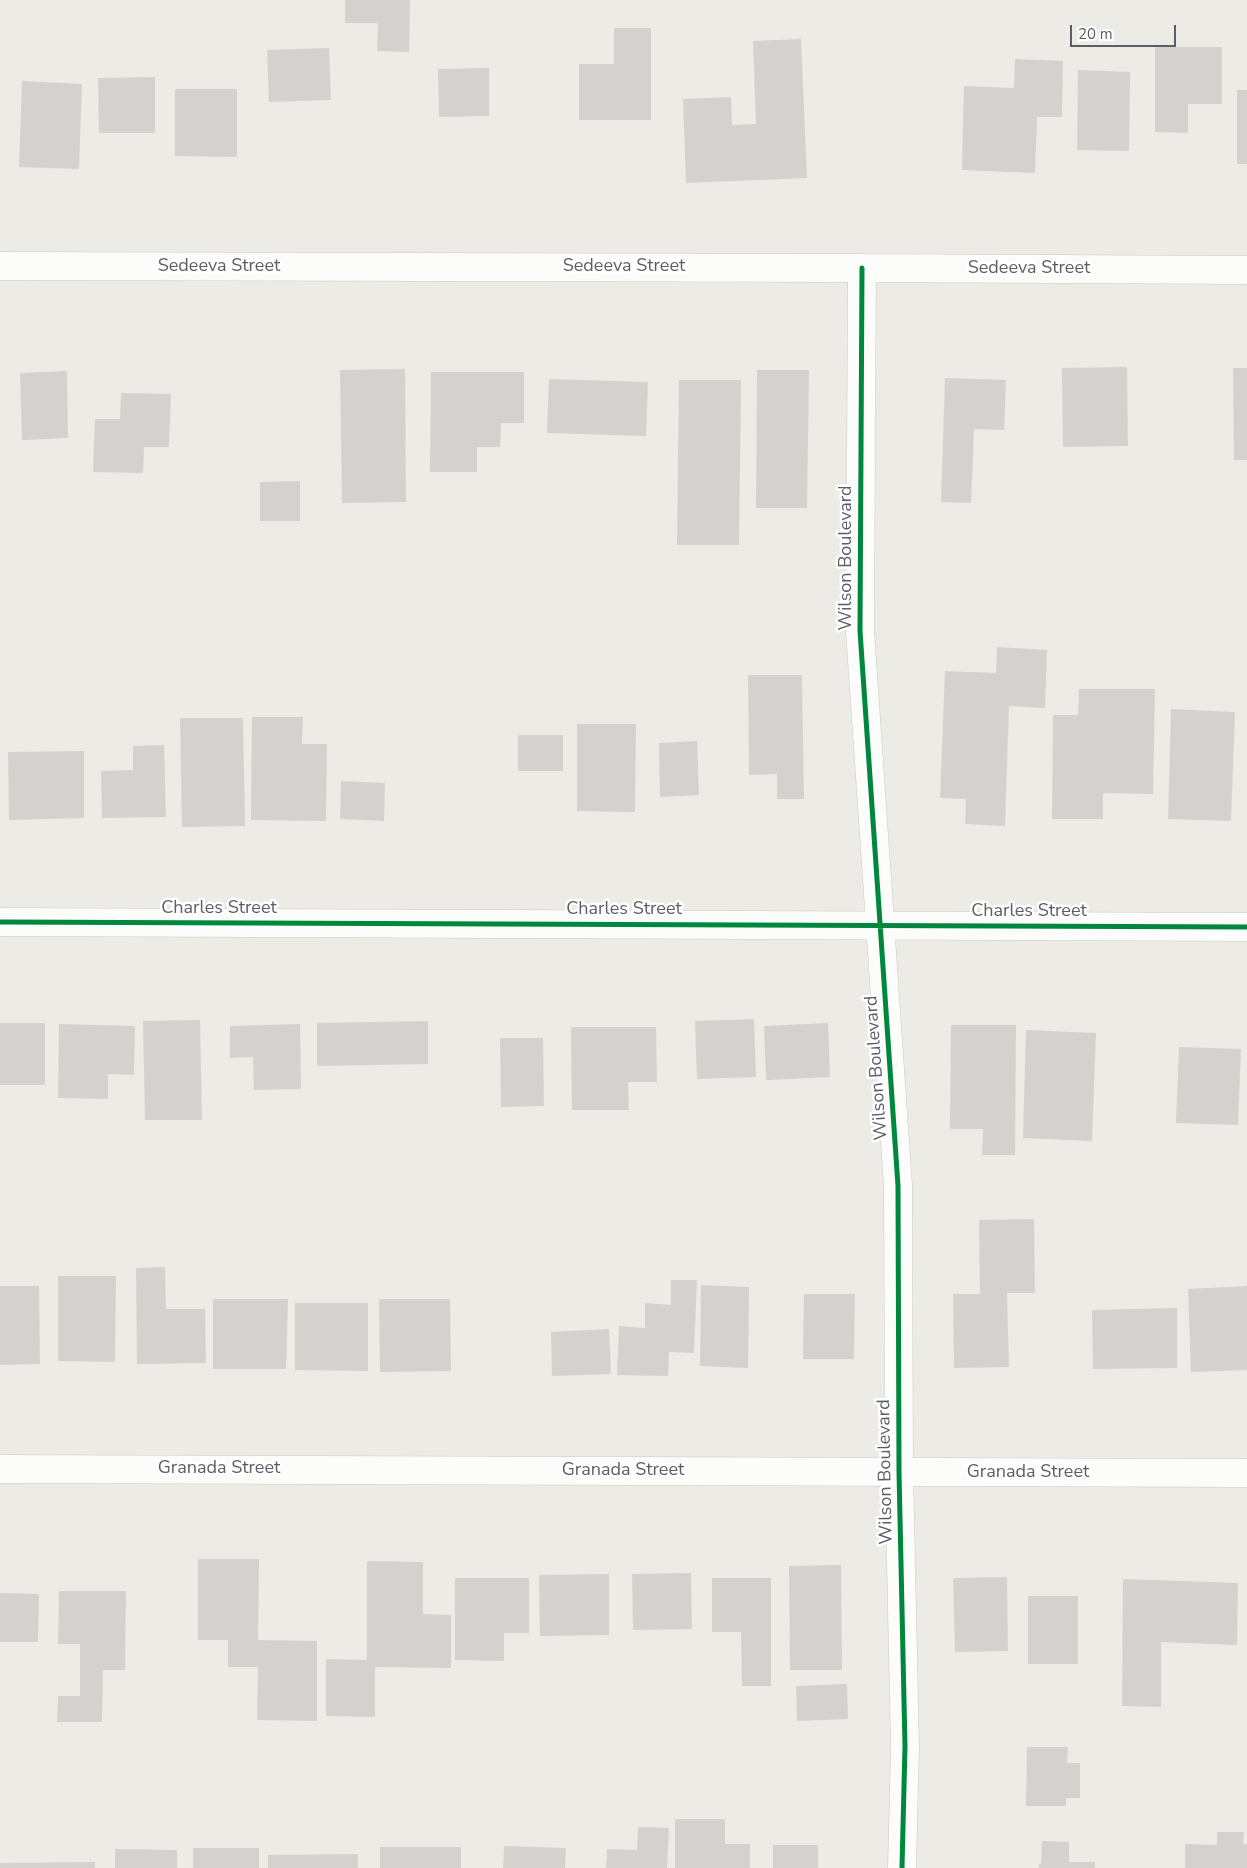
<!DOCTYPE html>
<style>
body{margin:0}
#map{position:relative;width:1247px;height:1868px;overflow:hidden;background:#ecebe6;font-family:"Nunito Sans",sans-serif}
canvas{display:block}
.scale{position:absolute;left:1070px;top:25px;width:106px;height:22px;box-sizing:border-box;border:2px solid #5b5f65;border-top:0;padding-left:6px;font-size:15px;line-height:18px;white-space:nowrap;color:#5b5f65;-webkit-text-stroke:4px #fff;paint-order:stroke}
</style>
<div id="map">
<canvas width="1247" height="1868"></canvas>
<div class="scale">20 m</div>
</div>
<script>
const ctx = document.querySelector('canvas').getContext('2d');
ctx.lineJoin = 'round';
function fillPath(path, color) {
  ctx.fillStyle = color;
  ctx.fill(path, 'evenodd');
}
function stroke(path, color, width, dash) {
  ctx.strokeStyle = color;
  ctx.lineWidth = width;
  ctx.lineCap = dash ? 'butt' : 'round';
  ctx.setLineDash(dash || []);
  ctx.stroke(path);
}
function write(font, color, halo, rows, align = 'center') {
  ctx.font = font + ' "Nunito Sans",sans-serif';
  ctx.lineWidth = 5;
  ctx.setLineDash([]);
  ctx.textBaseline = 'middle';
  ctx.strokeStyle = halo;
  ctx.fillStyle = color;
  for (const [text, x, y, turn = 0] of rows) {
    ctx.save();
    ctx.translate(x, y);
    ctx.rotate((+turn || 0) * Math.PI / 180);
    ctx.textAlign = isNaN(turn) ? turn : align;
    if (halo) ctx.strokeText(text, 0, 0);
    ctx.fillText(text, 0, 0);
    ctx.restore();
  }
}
fillPath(new Path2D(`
 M345,0h65l-1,52 -32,-1 1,-28h-33z
 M614,28h37v92h-72v-56h35z
 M801,39l6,139 -121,5 -3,-84 48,-2 1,28 24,-1 -3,-83z
 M1155,47h67v57h-34v29l-33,-1z
 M329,48l2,52 -62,2 -2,-52z
 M1015,59l48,2 -1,56h-25l-2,56 -73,-3 2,-84 50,2z
 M489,68v48l-50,1 -1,-48z
 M1078,70l52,2 -1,79 -52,-1z
 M155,77v56h-56l-1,-55z
 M22,81l60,3 -3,85 -60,-2z
 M175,89h62v68l-62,-1z
 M1237,90h10v74h-10z
 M1127,367l1,79 -65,1 -1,-79z
 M1233,368h14v92h-13z
 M405,369l1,133 -64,1 -2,-133z
 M757,370h52l-2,138h-51z
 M67,371l1,67 -46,2 -2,-67z
 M431,372h93v51h-23l-1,24h-23v25h-47z
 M945,378l61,2 -2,50 -30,-1 -3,74 -30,-1z
 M549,379l99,3 -2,54 -99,-3z
 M679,380h62l-2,165h-62z
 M121,393l50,1 -2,53h-25l-1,26 -50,-1 2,-53h25z
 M300,481v40h-40v-39z
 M997,647l50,3 -2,58 -36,-2 -4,120 -40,-2 1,-25 -26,-1 5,-127 51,2z
 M748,675h54l2,124h-27v-25l-28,1z
 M1079,689h76l-2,105 -50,-1v26h-51l1,-104h25z
 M1171,709l64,3 -4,109 -63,-2z
 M252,717h51l-1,27h25l-1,77 -75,-1z
 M180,718h63l2,108 -63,1z
 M577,724h59l-1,88 -58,-1z
 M518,735h45v36h-45z
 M697,741l2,54 -39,2 -1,-54z
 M164,745l2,72 -64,1 -1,-47 32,-1v-24z
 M84,751v67l-75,2 -1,-68z
 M341,781l44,2 -1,38 -44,-2z
 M754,1019l2,58 -59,2 -2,-58z
 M200,1020l2,100h-57l-2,-99z
 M428,1021v43l-111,2v-43z
 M0,1023h45v62h-45z
 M828,1023l2,54 -64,3 -2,-54z
 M59,1024l76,2 -1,49 -26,-1v25l-50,-1z
 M300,1024l1,65 -47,1 -1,-33 -23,1v-32z
 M951,1025h65l-1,130h-33l1,-26h-33z
 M571,1027h85l1,55h-29l1,28h-57z
 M1026,1030l70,3 -4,108 -69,-3z
 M500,1038h43l1,68 -43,1z
 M1179,1047l62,2 -3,76 -62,-2z
 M1034,1219l1,74h-28l2,74 -55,1 -1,-74h27l-1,-74z
 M165,1267l1,42h39l1,54 -69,1 -1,-96z
 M58,1276h58l-1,86 -57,-1z
 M671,1280h26l-3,73 -25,-1 -1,24 -51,-1 2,-49 26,2v-25l26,2z
 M701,1285l48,2 -1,81 -48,-2z
 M0,1286h39l1,78 -40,1z
 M1247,1286v84l-56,2 -3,-83z
 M804,1294h51l-1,65h-51z
 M213,1299h75l-2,70h-73z
 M379,1299h71l1,72 -71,1z
 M295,1303h73v68l-73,-1z
 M1177,1308v60l-84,1 -1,-59z
 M609,1329l2,45 -59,2 -1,-44z
 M198,1559h61l-1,81 59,1v80l-60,-1 1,-53h-30v-27h-30z
 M367,1561l56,1v52l28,1v53l-76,-1v50l-49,-1v-57l41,1z
 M841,1565l1,105h-52l-1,-104z
 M691,1573l1,56 -59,1 -1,-56z
 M609,1574v61l-69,1 -1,-61z
 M1007,1577l1,74 -53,1 -2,-74z
 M455,1578h74v55h-25v28l-49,-1z
 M712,1578h59v108h-29l-1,-54h-29z
 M1123,1579l115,4 -1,62 -76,-3v65l-39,-1z
 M59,1591h67l-1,79h-22l-1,52h-45l1,-26h22v-52h-22z
 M0,1593l39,1 -1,48h-38z
 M1028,1596h50v68h-50z
 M847,1684l1,35 -51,2 -1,-35z
 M1027,1747h41l-1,16h13v35h-14v8h-40z
 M675,1819h50v25h25v24h-75z
 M638,1827l31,1 -2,40h-61l1,-19 30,1z
 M1217,1832h27l-1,12h4v24h-62v-24l32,1z
 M1042,1841l27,1v20h26v6h-56v-4h2z
 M773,1845h45v23h-45z
 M504,1846l62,2 -1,20h-62z
 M380,1847h81v21h-81z
 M193,1848h66v20h-66z
 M115,1849l62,1v18h-62z
 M358,1854v14h-90v-13z
 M95,1862v6h-95v-5z`), '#d3d2cf');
const minor = new Path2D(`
 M0,266l862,2 385,2
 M862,268l-2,363 38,555 1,286 6,274 -3,122
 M0,922l1247,5
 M0,1469l1247,4`);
stroke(minor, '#c8c8c7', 29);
stroke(minor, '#fcfcfb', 28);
stroke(new Path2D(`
 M862,268l-2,363 38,555 1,286 6,274 -3,122
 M0,922l1247,5`), '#00873e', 5);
write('18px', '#5b5f65', '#fff', [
 ["Sedeeva Street",219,267],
 ["Sedeeva Street",624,267],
 ["Sedeeva Street",1029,269],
 ["Wilson Boulevard",847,558,-90],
 ["Charles Street",219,909],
 ["Charles Street",624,910],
 ["Charles Street",1029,912],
 ["Wilson Boulevard",877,1068,-94],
 ["Granada Street",219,1469],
 ["Granada Street",623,1471],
 ["Wilson Boulevard",886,1472,-91],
 ["Granada Street",1028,1473]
]);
</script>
